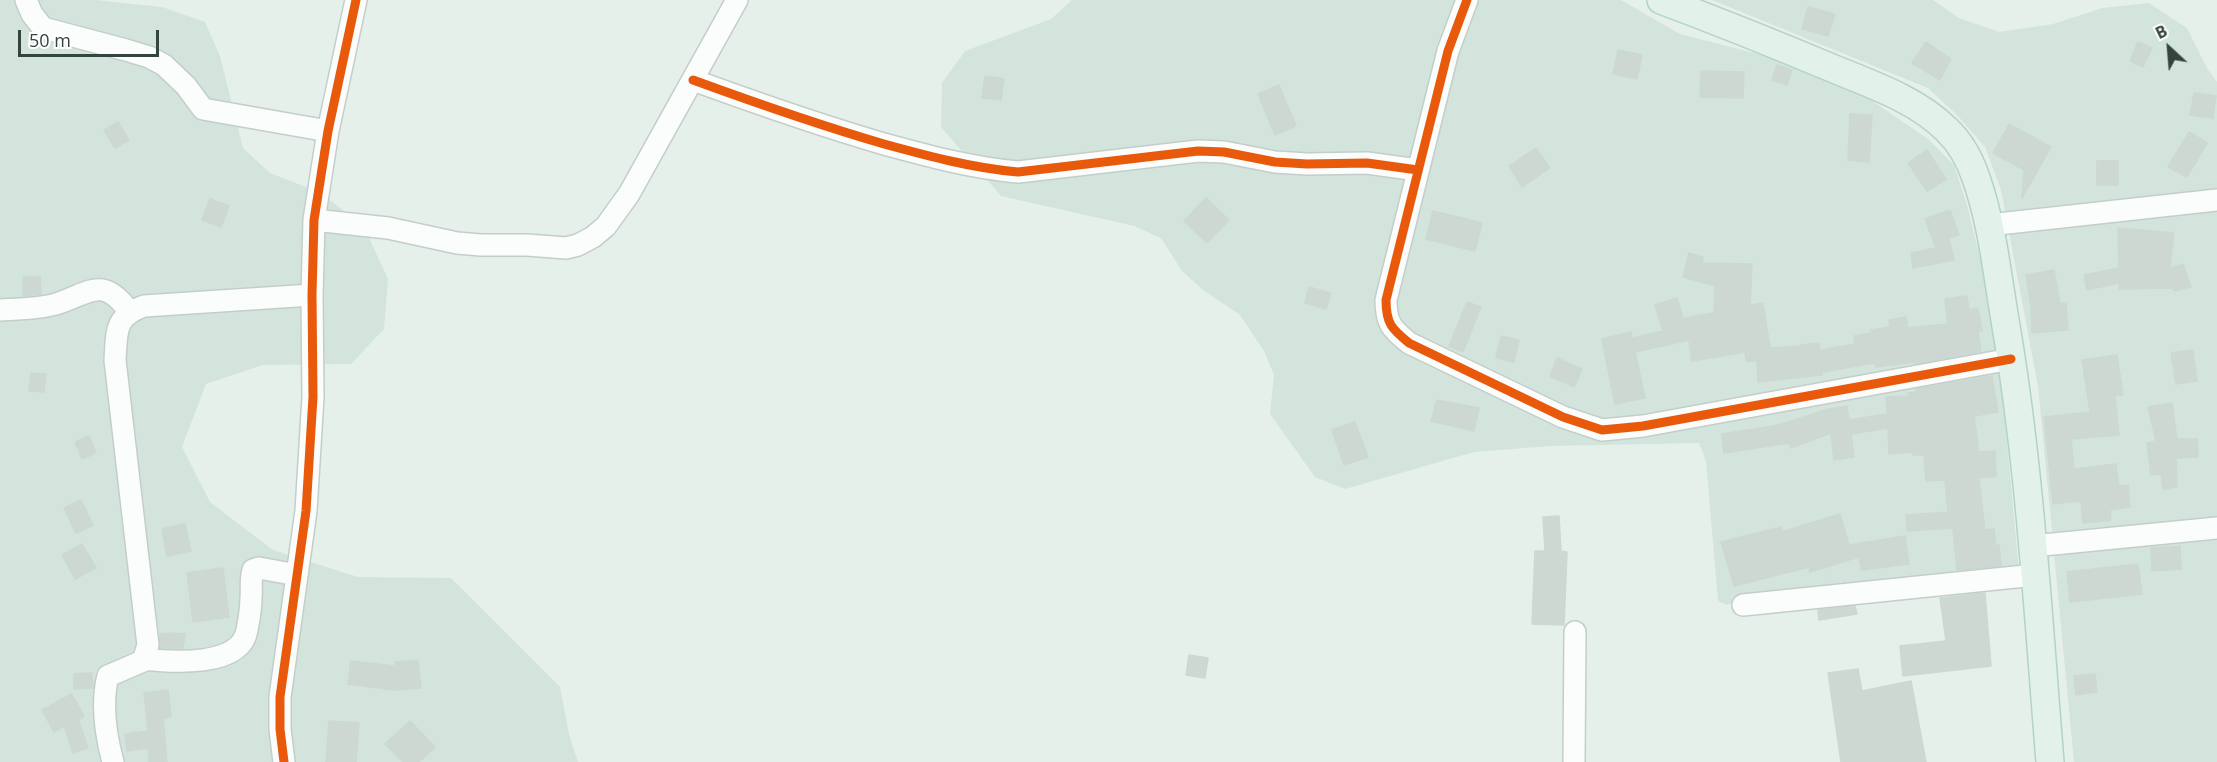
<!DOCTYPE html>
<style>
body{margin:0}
#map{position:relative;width:2217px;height:762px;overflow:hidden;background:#e6f0eb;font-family:"Open Sans",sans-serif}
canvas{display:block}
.north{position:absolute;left:2139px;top:18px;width:60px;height:60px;-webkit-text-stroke:4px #fff;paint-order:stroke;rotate:334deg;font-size:16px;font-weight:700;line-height:24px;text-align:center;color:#33453c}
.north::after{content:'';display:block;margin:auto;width:21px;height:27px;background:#33453c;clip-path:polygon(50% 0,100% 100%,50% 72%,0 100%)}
.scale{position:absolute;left:18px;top:30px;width:141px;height:27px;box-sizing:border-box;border:3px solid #33453c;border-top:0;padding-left:8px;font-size:18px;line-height:21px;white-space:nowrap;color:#33453c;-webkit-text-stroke:4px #fff;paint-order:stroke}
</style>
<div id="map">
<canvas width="2217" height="762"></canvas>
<div class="north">B</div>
<div class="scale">50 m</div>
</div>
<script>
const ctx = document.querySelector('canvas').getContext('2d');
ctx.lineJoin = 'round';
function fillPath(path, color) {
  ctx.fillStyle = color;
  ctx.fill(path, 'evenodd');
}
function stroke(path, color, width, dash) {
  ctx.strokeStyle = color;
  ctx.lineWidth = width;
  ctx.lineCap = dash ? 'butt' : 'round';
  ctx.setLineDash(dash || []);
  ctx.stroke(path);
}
fillPath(new Path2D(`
 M0,0h96l66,7 43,15 15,34 23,92 27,25 49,19 44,33 25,54 -4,50 -33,35 -88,1 -57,19 -24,63 28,55 63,48 85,27 93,1 109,109 9,47 9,28h-578z
 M1072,0h549l59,34 113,29 78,37 57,39 26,26 13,40 21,85 17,131 14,150 -276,27 -16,7 -9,-4 -12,-140 -7,-18 -148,3 -77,6 -129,37 -30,-12 -45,-63 4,-39 -10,-24 -24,-36 -37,-25 -21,-19 -21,-33 -27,-12 -133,-30 -60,-69 1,-44 23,-32 86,-32z
 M1712,0h221l26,18 40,14 54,-8 49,-16 47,-5 38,25 20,40 10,14v680h-143l-36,-376 -37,-196 -16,-43 -28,-32 -29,-27z`), '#d3e4dd');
const building = new Path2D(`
 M1808,7l27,7 -7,22 -26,-7z
 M1926,42l25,17 -11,21 -28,-17z
 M2138,42l14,6 -9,19 -13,-6z
 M1618,50l24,5 -5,24 -24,-5z
 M1777,65l15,5 -5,15 -15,-5z
 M1701,71l43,1 -1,26 -43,-1z
 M985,76l19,3 -3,21 -19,-2z
 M1279,85l17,41 -21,9 -17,-41z
 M2194,93l22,3 -3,22 -23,-3z
 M1850,114l22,1 -3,47 -21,-2z
 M118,122l11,18 -14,8 -11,-18z
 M2009,124l42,23 -29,51 2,-28 -31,-17z
 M2189,132l18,11 -20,34 -19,-10z
 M1536,148l14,20 -28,19 -13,-21z
 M1927,150l19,29 -19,12 -19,-28z
 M2097,161h21v24h-21z
 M1206,198l23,22 -22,23 -23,-22z
 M210,199l19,7 -8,21 -19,-7z
 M1950,210l9,25 -10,3 5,22 -41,8 -2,-15 25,-5 -11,-29z
 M1433,211l49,12 -7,28 -49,-12z
 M2118,228l56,5 -4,35 13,-4 8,23 -17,4 -1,-3 -54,1v-6l-32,7 -3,-15 35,-7z
 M1689,253l14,4 -1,6 50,1 -2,41 13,-2 7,45 30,-2v-1l19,-2 1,7 35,-6 -1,-8 17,-3v-3l19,-3 -1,-7 17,-3 2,11 40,-4 -3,-25 22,-3 2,14 9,-2 4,23h-4l3,20 -67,13v-2l-38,5 -1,-4 -53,9v3l-64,7 -1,-21h-11l-1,-9 -53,9 -3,-21 -54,12 10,46 -30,6 -13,-65 29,-7 1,6 31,-7 -8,-26 22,-7 6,20 31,-5 1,-27 -32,-9z
 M2054,270l6,34 6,-1 2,27 -36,3 -1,-26 -5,-32z
 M23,277h17l1,17 -18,2z
 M1309,287l22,6 -5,16 -21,-6z
 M1467,302l14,5 -18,45 -14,-6z
 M1501,336l18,4 -5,22 -18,-4z
 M2193,350l4,31 -21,3 -5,-31z
 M2117,355l6,40 -8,1 4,39 -48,4 3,30 42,-5 3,22 9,-1 2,22 -20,3 1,10 -28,3 -2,-22 -28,3 -9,-87 46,-5 -8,-52z
 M1557,358l25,11 -8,18 -24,-11z
 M31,373l15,1 -2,18 -15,-1z
 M1992,376l6,36 -24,4 5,36 16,-1 1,25 -17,2 6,52 9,-1 2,17 3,-1 2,21 -44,4 -4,-42 -46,3 -1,-16 42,-3 -3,-32 -19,1 -2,-26h-11l-1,-3 -23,2 -1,-26 -37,6 3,23 -20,3 -3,-27 -40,15 -2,-5 -65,10 -2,-19 57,-9 49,-16 19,-3 2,14 38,-6 -1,-17 23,-1 -1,-3 9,-1 -1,-3z
 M1437,400l42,8 -5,23 -43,-10z
 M2172,403l5,36h20l1,18 -22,1 1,29 -14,2 -2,-15 -10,1 -4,-32 9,-2 -8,-34z
 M1355,422l13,35 -24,8 -12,-35z
 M89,436l7,17 -14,6 -7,-17z
 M81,500l12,25 -17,8 -12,-25z
 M1840,514l9,31 56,-9 4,28 -48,6 -2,-13 -49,15 -1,-5 -75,19 -13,-44 60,-15 1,5z
 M1559,516l2,35 6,1 -3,73 -32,-1 3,-73h10l-2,-34z
 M185,524l6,27 -24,5 -5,-27z
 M82,544l14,24 -21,11 -13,-24z
 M2180,546l1,23 -29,2 -1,-23z
 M2138,564l4,30 -72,8 -3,-30z
 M223,568l6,49 -36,5 -6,-49z
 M1985,593l6,73 -88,10 -3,-30 46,-5 -6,-43z
 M1855,606l2,8 -38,6 -1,-10z
 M169,633l16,1 -2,14h-23v-14z
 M1189,655l19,3 -3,20 -19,-3z
 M418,660l3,28 -26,2 -47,-6 3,-23 44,5v-4z
 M1858,669l4,22 49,-10 15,81h-85l-13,-89z
 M92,673l1,15 -19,1v-15z
 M2095,674l2,18 -21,3 -2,-19z
 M168,690l3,27 -8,1 4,44h-18l-1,-14 -21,3 -2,-17 23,-3 -4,-38z
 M72,694l12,22 -6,3 10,29 -15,5 -9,-27 -10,6 -12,-22z
 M329,721l30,2 -3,39h-30z
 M410,721l25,26 -16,15h-16l-18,-18z`);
fillPath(building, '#cdd8d2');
stroke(building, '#ccd8d2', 1.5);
const minor = new Path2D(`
 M26,0l6,14 11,14 83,22 23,7 15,8 22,21 17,23 125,22
 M1467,0l-19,51 -62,249c0,24 6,29 23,43l154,74 39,13 41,-4 368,-67
 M693,80c63,23 126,45 191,64 44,12 88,24 134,28l180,-21 26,1 51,10 32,2 60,-1 51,7
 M314,220l74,8 69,15 24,2h46l39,3 12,-3 15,-8 13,-11 23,-32 108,-194
 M1989,225l228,-25
 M0,310c18,-1 38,-1 56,-6 34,-11 46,-29 73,7
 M2033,546l184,-18
 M1743,605l292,-30
 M144,659c26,3 97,9 103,-29 2,-10 4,-21 4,-32 1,-9 -1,-19 2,-28l6,-2 38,7
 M113,762c-7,-26 -12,-59 -5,-86l35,-15 5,-16 -33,-285c2,-29 -1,-43 29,-54l168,-11
 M284,762l-4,-33v-32l26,-186 7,-114 -1,-102 2,-75 14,-89 28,-131
 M1574,762l1,-130`);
const major = new Path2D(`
 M1661,0c56,21 111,43 166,66 40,17 88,32 119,63 14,13 24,31 30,49 16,45 21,95 29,142 25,146 33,295 45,442`);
stroke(minor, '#c4cec9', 24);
stroke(major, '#b2d3c6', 30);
stroke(minor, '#fbfdfc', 21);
stroke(major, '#e2f1ea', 27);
stroke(new Path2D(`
 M1467,0l-19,51 -62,249c0,24 6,29 23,43l154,74 39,13 41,-4 368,-67
 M693,80c63,23 126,45 191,64 44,12 88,24 134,28l180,-21 26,1 51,10 32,2 60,-1 51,7
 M284,762l-4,-33v-32l26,-186 7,-114 -1,-102 2,-75 14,-89 28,-131`), '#e8590c', 9);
</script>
